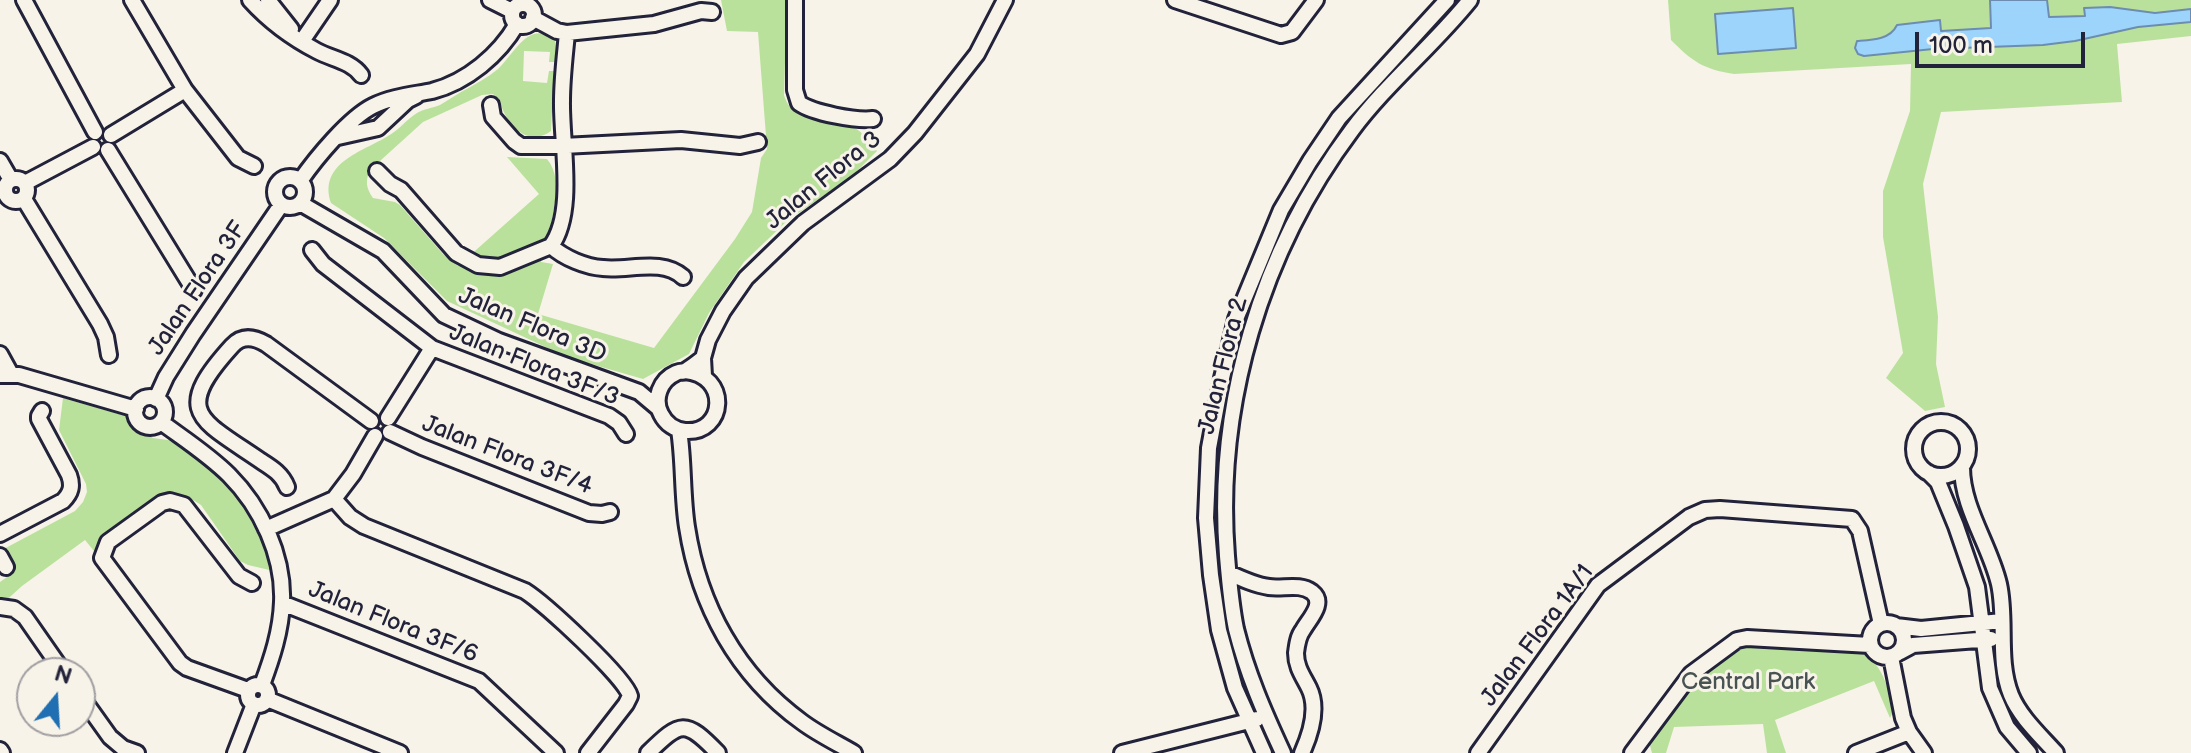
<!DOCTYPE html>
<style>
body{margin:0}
#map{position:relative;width:2191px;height:753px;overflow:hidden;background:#f7f3e8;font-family:"Balsamiq Sans",sans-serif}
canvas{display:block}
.north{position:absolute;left:16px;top:657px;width:80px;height:80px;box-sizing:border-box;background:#f7f3e8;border:2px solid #a29fa3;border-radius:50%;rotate:18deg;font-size:22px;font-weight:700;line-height:32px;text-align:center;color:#22223b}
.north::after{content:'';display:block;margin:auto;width:28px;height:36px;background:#1f6fb2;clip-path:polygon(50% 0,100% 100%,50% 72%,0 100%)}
.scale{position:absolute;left:1915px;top:32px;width:170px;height:36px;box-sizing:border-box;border:4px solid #22223b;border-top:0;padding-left:10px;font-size:24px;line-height:28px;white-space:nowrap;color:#22223b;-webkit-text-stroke:6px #f7f3e8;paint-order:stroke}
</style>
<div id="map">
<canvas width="2191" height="753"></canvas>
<div class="north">N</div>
<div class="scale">100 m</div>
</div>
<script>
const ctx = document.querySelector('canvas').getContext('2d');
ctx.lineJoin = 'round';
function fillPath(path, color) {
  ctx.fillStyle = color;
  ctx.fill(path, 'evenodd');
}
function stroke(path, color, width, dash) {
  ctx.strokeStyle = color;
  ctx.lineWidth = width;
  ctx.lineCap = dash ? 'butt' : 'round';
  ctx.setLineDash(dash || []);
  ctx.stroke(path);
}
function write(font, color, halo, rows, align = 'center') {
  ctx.font = font + ' "Balsamiq Sans",sans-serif';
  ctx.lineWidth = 6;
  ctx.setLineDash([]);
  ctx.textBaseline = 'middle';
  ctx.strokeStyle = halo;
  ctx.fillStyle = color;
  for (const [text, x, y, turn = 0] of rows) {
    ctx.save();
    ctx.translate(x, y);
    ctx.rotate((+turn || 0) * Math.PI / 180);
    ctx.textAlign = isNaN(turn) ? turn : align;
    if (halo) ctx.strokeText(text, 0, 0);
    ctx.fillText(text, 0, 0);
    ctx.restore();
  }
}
fillPath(new Path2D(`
 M721,0h66l-3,95c10,33 46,21 71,33 9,5 16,16 22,23l-25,25 -65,45 -43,41 -35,51 -20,41 -46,25 -76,-22 -120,-56 -63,-63 -53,-35c-13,-40 31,-51 57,-67 11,-6 19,-17 29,-23 6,-4 16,-5 23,-8 7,-4 14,-9 21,-13 13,-7 26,-14 37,-23 17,-16 30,-49 57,-30l3,23h-9l1,-10 -26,-1 -1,30 24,2 2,-12h5l-3,60c-25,18 -46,-9 -52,-32l-6,-5 -11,1 -59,27 -53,48c-5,11 -4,18 3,28l22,4 5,3 43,49 15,12 81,-72 -32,-37 40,2c21,24 0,75 -6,103l12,2 -15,50 116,34 81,-109 17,-27 9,-54 6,-9 -9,-117 -31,-1z
 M1668,0h523v36l-74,8 5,58 -181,10 -18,72 15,133 -2,47 9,43 -20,4 -39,-33 17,-25 -20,-116v-46l27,-80 1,-47 -177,10c-31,-5 -41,-12 -63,-34z
 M63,398l66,19 11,13 13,8 22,3 53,40 25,29 25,62 -30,-7 -8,-4 -39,-56c-13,-9 -25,-11 -39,-5l-68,51 -9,-11 -63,46 -22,20v-24l7,-5 -7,-14v-12l75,-40 8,-9 4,-10 -1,-8 -27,-54z
 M1732,642c19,2 122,5 132,11 19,13 27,39 28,61l-2,4 -16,-37 -99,39 11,33h-19l-4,-29 -89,3 -8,26h-14l-3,-11 4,-14 38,-52z`), '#bae19c');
const water = new Path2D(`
 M1990,0h57l2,17 36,-1 -1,-8 26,-1 45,6 36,-4v13l-53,5 -63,14 -32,4 -110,4 -69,7 -6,-2 -3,-6 2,-7c14,-1 33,-1 40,-16l43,-5 1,11 50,-3z
 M1793,8l3,40 -78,6 -3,-40z`);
fillPath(water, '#9dd4fc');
stroke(water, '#6c8daf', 2);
const minor = new Path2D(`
 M24,0l71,132
 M132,0l53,90 53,68 16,8
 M250,0c19,21 42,38 67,51 15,8 34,10 44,24
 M268,0l23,29
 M490,0l22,11
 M795,0v90l4,13c14,10 57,18 74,16
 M1175,0l106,35 11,-3 24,-32
 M512 15a11 11 0 1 1 22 0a11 11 0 1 1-22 0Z
 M533,18l24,13 10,2c-2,22 -5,45 -5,68 -1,41 14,111 -11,145
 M567,33l87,-9 47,-13 11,1
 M302,41l28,-41
 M491,105l2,12 21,24 7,5h42l118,-6 59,6 18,-4
 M111,135l74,-45
 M338,137l40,-9 30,-28 8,-4
 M108,150l86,140
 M0,161l11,19
 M377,171l13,13 11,6 55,63 22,12 22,2 51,-21
 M275 192a15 15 0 1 1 30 0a15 15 0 1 1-30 0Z
 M5 190a11 11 0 1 1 22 0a11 11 0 1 1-22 0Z
 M300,181c16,-23 49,-63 73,-75 18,-9 39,-11 59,-15 35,-9 67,-36 85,-67
 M25,183l68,-36
 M24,199l76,125 6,13 3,18
 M300,203l83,48 61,64 55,26 140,51 19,16
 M551,246c13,12 35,21 52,22 26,3 59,-10 80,9
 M312,250l11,14 109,84 177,68 10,7 7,11
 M0,354l11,20
 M685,371c45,4 41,63 0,60 -10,-1 -19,-7 -24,-17 -8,-15 -1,-34 15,-41 10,-4 3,2 12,-4 5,-3 10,-7 15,-11
 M0,375h19l117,34
 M704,376l-1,-18 5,-18 15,-29 23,-33 57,-55 87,-64 25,-26 62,-79 28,-54
 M135 412a15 15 0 1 1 30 0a15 15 0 1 1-30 0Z
 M156,399l10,-22 27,-43 88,-129
 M388,418l44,-70
 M161,422c23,17 48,33 68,53 32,32 55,81 53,127 -1,29 -10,56 -20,83
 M1914 449a27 27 0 1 1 54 0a27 27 0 1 1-54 0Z
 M679,430c5,32 3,65 8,97 12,78 50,148 115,195 16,12 35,21 52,31
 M390,432l32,15 167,66 13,1 8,-2
 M1962,467c0,41 28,78 37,117 8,36 -2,76 12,111 9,22 29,40 45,58
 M1929,473l9,9 18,44 21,61 13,101 17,39 22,26
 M287,487c-5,-13 -15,-19 -26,-26 -61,-42 -90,-48 -29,-115 10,-11 22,-9 34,-2l105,77
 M334,499l16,18 14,9 161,65c19,12 100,86 105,105l-4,8 -38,49
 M266,529l68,-30 19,-25 22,-38
 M0,534l63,-33c8,-8 10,-15 6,-26l-30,-56v-3l3,-5
 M0,556l6,11
 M1229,573c13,6 26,12 40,14 14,2 31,-4 43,5 14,11 -3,27 -9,38 -5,6 -6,15 -7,23 0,14 7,23 13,35 10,20 2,45 -7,65
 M282,603l197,78 77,72
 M0,607l14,2 11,8 39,56
 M1870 640a17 17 0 1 1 34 0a17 17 0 1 1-34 0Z
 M1896,626l25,3 81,-8
 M1900,652l13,-7 78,-6
 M1891,657l12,61 6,14 15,21
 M248 695a10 10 0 1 1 20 0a10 10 0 1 1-20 0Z
 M248,690l-61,-22 -7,-5 -78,-105 6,-16 54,-39 8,-2 14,4 55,71 13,7
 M80,695l30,42 13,11 14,5
 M267,699l133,54
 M0,750l2,3
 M235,753l19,-49
 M648,753c33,-32 37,-34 70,0
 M1122,753l135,-34
 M1264,753l-29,-65 -16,-58 -8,-55 -5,-57 3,-70 13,-70 14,-59 45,-109 29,-49 29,-43 108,-118
 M1283,753c-19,-41 -36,-80 -47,-124 -5,-24 -7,-49 -9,-73 -12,-150 34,-305 125,-426 35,-47 81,-84 118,-130
 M1478,753l120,-168 91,-68 16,-7 15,-1 132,10 8,12 21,93
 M1632,753l59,-79 46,-34 10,-2 123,7
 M1856,753l53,-21`);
stroke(minor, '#22223b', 20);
stroke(minor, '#f7f3e8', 14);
write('24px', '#22223b', '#f7f3e8', [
 ["Jalan Flora 3",824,181,-39],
 ["Jalan Flora 3F",198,289,-56],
 ["Jalan Flora 3D",532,326,23],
 ["Jalan Flora 3F/3",534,366,22],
 ["Jalan Flora 2",1224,366,-76],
 ["Jalan Flora 3F/4",507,456,21],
 ["Jalan Flora 3F/6",393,623,22],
 ["Jalan Flora 1A/1",1538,636,-53]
]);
write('24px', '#485253', '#f7f3e8', [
 ["Central Park",1748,683]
]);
</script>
